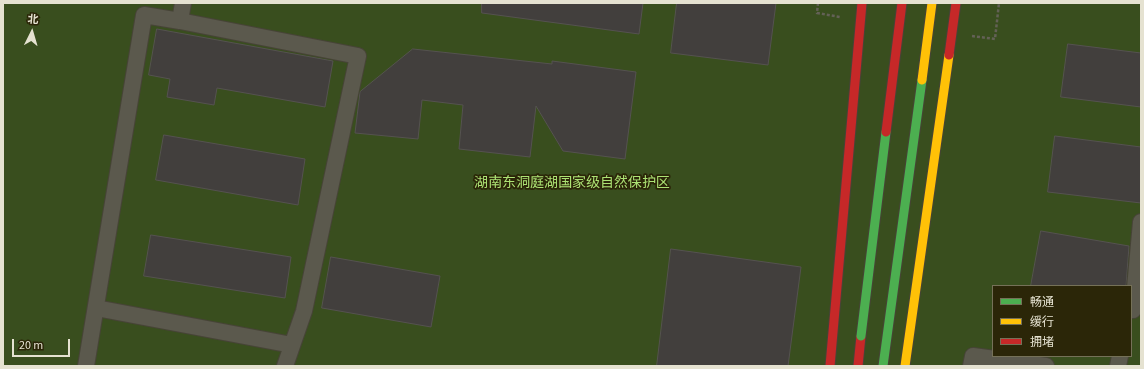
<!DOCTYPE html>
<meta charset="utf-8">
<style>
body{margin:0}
#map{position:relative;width:1144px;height:369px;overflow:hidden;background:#2d2a1a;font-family:"Source Sans 3","Noto Sans SC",sans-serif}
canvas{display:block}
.frame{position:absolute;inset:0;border:4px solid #e5e2d1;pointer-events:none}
.legend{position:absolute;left:992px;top:285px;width:140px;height:72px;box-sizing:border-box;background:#2b2608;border:1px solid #757158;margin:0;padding:5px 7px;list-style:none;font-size:12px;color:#e5e2d1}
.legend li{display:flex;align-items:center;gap:8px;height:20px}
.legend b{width:20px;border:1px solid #757158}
.north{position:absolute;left:12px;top:12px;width:40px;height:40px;-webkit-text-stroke:3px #2b2608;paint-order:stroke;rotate:5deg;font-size:11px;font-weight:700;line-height:16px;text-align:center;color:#e5e2d1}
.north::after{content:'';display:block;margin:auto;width:14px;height:18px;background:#e5e2d1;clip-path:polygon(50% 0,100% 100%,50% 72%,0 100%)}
.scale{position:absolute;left:12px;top:339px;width:58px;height:18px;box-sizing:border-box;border:2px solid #e5e2d1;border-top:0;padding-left:5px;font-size:12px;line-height:14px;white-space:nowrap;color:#e5e2d1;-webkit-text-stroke:3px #2b2608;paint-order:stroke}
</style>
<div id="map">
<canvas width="1144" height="369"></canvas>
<div class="frame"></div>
<ul class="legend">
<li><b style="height:5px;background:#4caf50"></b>畅通</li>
<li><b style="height:5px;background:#ffc107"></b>缓行</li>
<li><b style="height:5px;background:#c62828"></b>拥堵</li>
</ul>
<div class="north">北</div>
<div class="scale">20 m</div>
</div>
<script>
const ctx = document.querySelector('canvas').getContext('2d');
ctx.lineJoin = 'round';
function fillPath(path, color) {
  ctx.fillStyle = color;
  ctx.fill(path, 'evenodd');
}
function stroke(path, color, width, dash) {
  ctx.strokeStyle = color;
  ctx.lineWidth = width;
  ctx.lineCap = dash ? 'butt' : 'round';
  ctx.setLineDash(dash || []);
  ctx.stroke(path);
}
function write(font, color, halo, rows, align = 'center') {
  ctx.font = font + ' "Source Sans 3","Noto Sans SC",sans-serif';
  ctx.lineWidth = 3.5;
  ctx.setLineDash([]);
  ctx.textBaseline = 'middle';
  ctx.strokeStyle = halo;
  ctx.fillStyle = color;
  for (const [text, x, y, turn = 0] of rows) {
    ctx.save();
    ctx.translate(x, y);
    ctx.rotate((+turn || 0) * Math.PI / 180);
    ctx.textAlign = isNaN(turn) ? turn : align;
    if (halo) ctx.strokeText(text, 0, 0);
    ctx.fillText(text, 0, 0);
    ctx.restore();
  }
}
fillPath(new Path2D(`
 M3,3h1138v363h-1138zM993,286h138v70h-138z`), '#394e1e');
const building = new Path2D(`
 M482,3h161l-4,31 -157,-21z
 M677,3h99l-8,62 -97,-12z
 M157,29l176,32 -8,46 -108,-19 -3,17 -47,-8 3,-18 -21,-4z
 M1068,44l73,9v54l-80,-10z
 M413,49l139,15v-3l84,11 -11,87 -62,-8 -27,-45 -6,51 -71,-8 4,-44 -41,-5 -4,39 -63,-6 5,-41z
 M164,135l141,24 -7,46 -142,-25z
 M1055,136l86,11v56l-93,-11z
 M1041,231l88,15 -3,40h-95z
 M151,235l140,22 -6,41 -141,-22z
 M671,249l130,18 -13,99h-131z
 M331,257l109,19 -9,51 -109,-19z`);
fillPath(building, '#423f3d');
stroke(building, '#555250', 1);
const street = new Path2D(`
 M183,3l-3,18 178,35 -54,255 -19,55
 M96,308l196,37
 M1133,310l8,-88
 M86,366l58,-351 36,6
 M971,366l2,-10 73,10
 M1118,366l2,-10`);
const slow = new Path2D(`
 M905,366l44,-311`);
const jam = new Path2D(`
 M949,55l7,-52
 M830,366l32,-363
 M858,366l3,-30`);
stroke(street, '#474437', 18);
stroke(slow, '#474437', 11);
stroke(jam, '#474437', 11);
stroke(new Path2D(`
 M818,3l-1,10 23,4
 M972,36l23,3 4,-36`), '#636156', 2.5, [3, 2]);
stroke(street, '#5b594d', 16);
stroke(slow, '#ffc107', 9);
stroke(jam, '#c62828', 9);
const fastBridge = new Path2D(`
 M861,336l25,-204
 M883,366l39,-286`);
const slowBridge = new Path2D(`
 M922,80l10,-77`);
const jamBridge = new Path2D(`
 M886,132l16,-129`);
stroke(fastBridge, '#474437', 11, []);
stroke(slowBridge, '#474437', 11, []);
stroke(jamBridge, '#474437', 11, []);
stroke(fastBridge, '#4caf50', 9);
stroke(slowBridge, '#ffc107', 9);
stroke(jamBridge, '#c62828', 9);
write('14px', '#ace274', '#2b2608', [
 ["湖南东洞庭湖国家级自然保护区",572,184]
]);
</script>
